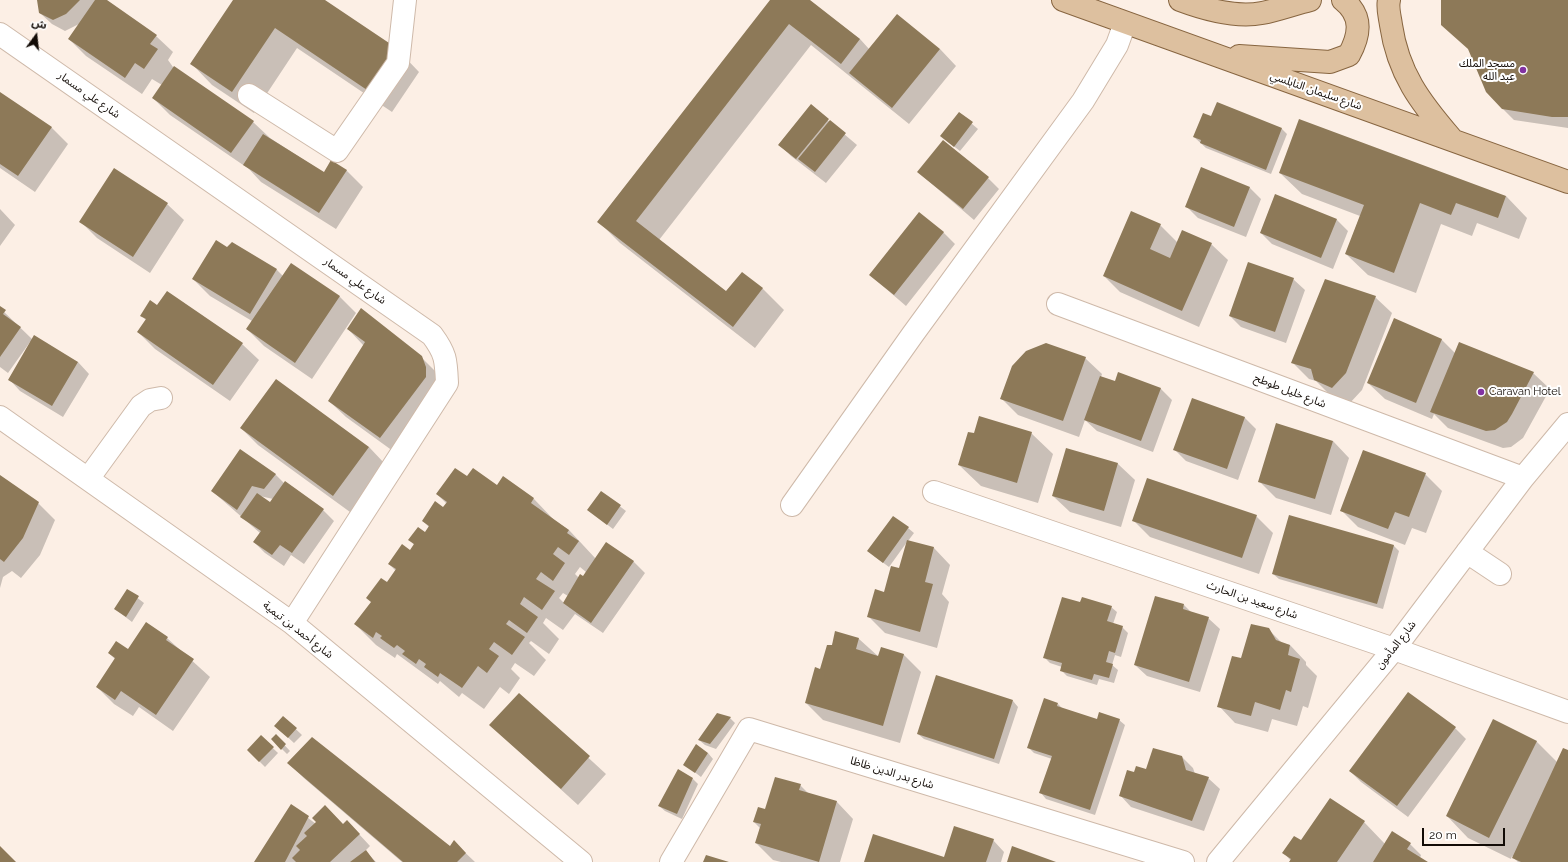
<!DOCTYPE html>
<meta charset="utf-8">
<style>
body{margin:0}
#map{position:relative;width:1568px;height:862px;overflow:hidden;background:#fcefe5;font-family:Raleway,"Noto Sans Arabic",sans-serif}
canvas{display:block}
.north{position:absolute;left:16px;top:16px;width:40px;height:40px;-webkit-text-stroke:3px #fff;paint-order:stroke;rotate:15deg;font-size:11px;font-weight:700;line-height:16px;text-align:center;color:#120b06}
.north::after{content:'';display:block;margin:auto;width:14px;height:18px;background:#120b06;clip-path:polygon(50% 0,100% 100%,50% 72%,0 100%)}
.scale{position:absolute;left:1422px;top:828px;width:83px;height:18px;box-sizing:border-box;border:2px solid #120b06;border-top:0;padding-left:5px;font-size:12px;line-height:14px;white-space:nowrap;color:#120b06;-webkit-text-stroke:3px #fff;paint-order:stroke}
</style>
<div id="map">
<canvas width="1568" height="862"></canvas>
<div class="north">ش</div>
<div class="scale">20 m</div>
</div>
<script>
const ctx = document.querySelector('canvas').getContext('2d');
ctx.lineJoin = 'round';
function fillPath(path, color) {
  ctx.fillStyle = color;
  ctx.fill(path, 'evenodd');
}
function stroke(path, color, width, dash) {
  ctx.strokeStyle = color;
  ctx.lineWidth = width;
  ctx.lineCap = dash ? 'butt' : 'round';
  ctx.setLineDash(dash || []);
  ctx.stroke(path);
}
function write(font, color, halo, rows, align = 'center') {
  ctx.font = font + ' Raleway,"Noto Sans Arabic",sans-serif';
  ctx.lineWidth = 4;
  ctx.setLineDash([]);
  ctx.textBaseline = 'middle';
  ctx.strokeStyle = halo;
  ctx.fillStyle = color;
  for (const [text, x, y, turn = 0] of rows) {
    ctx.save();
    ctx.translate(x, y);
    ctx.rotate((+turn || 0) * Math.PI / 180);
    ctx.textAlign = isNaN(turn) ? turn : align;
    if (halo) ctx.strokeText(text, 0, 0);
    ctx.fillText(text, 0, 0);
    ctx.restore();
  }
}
fillPath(new Path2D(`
 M38,0h67l51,36 17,16 -5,8 5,7 80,55 17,16 54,35 22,-3 17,17 -27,42 -75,-47 -12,-13 -79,-54 -17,-17 9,-13 -10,-6 -10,15 -56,-38 -17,-17 10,-15 -14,7 -13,-7 -12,-11z
 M234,0h89l75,50 21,22 -27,40 -95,-64 -43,65 -42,-28 -21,-22z
 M771,0h37l52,39 9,10h71l16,17 -47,58 -98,-79 -152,195 67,52 16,-19 21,16 21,21 -29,38 -135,-105 -22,-22z
 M1443,0h125v128l-54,-8 -12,-12z
 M0,93l51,34 17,17 -33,48 -35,-24z
 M1218,103l64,26 5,5 -16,40 -65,-26 -12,-11 18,-20z
 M811,106l46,39 -31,38 -35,-27 -12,-12z
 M959,113l19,16 -18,22 -13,-10z
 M918,172l70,6 11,11 -25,31z
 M1280,173l226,23 21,22 -8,21 -42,-16 -5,13 -31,-12 -25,69 -48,-18 -22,-21 14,-38 -58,-22z
 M1250,188l11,11 -15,38 -48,-19 -12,-12z
 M167,204l17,16 -34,53 -53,-35 -17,-17z
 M0,209l15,16 -15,21z
 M1337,220l11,11 -15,38 -61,-25 -11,-11z
 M1160,225l17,17 34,2 17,16 -29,67 -79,-35 -16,-16z
 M943,232l12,12 -49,62 -36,-31z
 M232,243l45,27 6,6 56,20 17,17 -44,66 -48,-33 -17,-17 5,-8 -42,-25 -17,-17z
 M1293,279l12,11 -19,53 -45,-16 -11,-11z
 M1375,297l17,16 -30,77 -13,14 -17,-7 -16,-16 -7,-2 -17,-17z
 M0,308l33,32 45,22 11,12 -26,43 -43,-26 -11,-12 22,-36 -1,-1 -22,31 -8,-6z
 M141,315l101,29 17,16 -29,41 -75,-52 -17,-17 8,-12z
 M348,329l73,28 17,17 4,10 -45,70 -51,-37 -17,-16 35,-55z
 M1441,339l14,14 78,20 17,16 -27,49 -12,9 -8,1 -55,-20 -14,-14 -2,5 -47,-20 -17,-16z
 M1085,358l17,16 -1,3 15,6 3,-10 42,16 11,11 -19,52 -56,-21 -12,-11 -6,17 -61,-22 -17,-17z
 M1193,399l52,19 11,11 -18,51 -52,-19 -11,-11z
 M241,428l128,19 16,17 -35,48 -92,-67z
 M1031,433l22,21 -15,49 -57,-17 -22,-21 15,-30z
 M1333,441l16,17 -18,57 -55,-17 -17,-17z
 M1067,449l51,15 17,16 -14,47 -51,-15 -17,-16z
 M275,474l10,10 38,26 11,11 -30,43 -13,-9 -7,11 -19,-13 -11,-11 6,-9 -48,-42zM260,496l13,3 -3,5z
 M1425,474l17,17 -16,42 -14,-5 -7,17 -47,-18 -17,-17z
 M0,477l38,26 17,17 -15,35 -19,23 -9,-7 -9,6 -3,11z
 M467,478l30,8 6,-8 31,21 21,22 14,9 27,29 37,2 12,12 -42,60 -28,-19 -12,16 -17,-12 -3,5 16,16 -10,15 -18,-13 -2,2 17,17 -12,16 -19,-13 -4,6 9,9 -11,16 -9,-7 -16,22 -22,-16 -3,4 -19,-16 -2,3 -41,-30 -2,4 -19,-13 -21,-21 41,-53 -7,-7 22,-12 4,-6 -5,-6 15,-7 4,-6 -6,-6 20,-12 4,-5 -10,-10zM580,567l6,5 -3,5 -4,1 -4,-4zM563,593l5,3 -4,7 -5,-5z
 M601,492l25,19 -13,18 -25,-19z
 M1256,516l17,17 -14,41 -109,-37 -17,-17z
 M1290,516l104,30 5,5 -16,58 -104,-30 -6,-5z
 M908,528l6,5 -6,8 26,7 16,17 -8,29 7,8 -12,46 -52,-15 -16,-16 31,-48 7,-27 -18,25 -15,-11z
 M127,590l17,13 -12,19 -17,-13z
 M1081,603l30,4 6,5 -4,12 9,3 6,6 -7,24 -6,-2 -3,10 6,5 -4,13 -15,-4 -2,6 -30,-9 -6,-6 1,-3 -12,-4 -5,-5z
 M1184,605l7,7 17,6 12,11 -20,63 -53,-16 -12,-11z
 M1268,629l14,14 8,2 16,17v3l11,11 -9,32 -5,-2 -6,20 -25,-7 -4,13 -33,-9 -16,-17 22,-47z
 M836,632l23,7 20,18 3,-9 22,7 17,17 -21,71 -77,-23 -17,-17 26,-57z
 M167,638l43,39 -37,54 -34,-24 -6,9 -19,-12 -17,-17 19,-27 -7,-7 19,-3z
 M519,694l87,80 -28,31 -88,-80z
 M1013,701l5,6 -19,57 -75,-25 -6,-5z
 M1058,704l5,5 35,12 21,-1 6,5 -30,90 -49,-16 -5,-6 11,-34 -18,-6 -5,-5z
 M283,717l19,18 -8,8 -13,-12z
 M730,718l5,5 -19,26 -11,-4 -6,-5z
 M1455,728l11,11 -58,78 -47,-35 -11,-11z
 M276,736l14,15 -3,3 -15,-15z
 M261,737l17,16 -13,14 -17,-17z
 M1536,741l22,22 10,-12v111h-50l-6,-6 -1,3 -43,-21 -21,-22z
 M708,753l5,6 -12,18 -17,-13z
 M1182,757l11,11 2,6 13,4 12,11 -16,42 -73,-24 -11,-12 15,-21z
 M288,763l162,85 4,-6 21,20h-73l-97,-83z
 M693,779l5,5 -16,35 -17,-8 -6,-5z
 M800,785l9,9 28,8 16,17 -13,43h-59l-8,-2 -17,-17 4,-15 -6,-6 12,-11z
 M291,805l25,19 27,1 15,8 12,13 -5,5 11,11h-121z
 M1364,822l21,22h25l11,11 -1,3 6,4h-136l1,-1 -7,-8 18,-11z
 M993,840l11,12 -3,10h-136l80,-4z`), '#0003');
fillPath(new Path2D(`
 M37,0h43l-14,14 -13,6 -14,-7z
 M95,0h12l50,35 -7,9 8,5 -14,20 -9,-6 -10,15 -57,-39z
 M233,0h92l73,49 -28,43 -95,-64 -43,64 -42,-28z
 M770,0h40l50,39 -19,25 -52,-40 -153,197 90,70 16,-19 21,16 -30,39 -136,-105z
 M1441,0h127v117h-16l-50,-8 -16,-17 -18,-43 -27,-24z
 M897,14l43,35 -48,59 -43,-35z
 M174,66l80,55 -23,32 -79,-55z
 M0,92l52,35 -34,49 -18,-12z
 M1217,102l65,26 -16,42 -66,-27 1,-3 -8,-3 10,-24 8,3z
 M811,104l18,15 -33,40 -18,-14z
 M959,112l14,10 -19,25 -14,-11z
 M1299,119l207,77 -8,22 -42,-15 -5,12 -31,-12 -26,70 -49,-19 19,-49 -85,-32z
 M830,120l16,13 -31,39 -17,-13z
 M263,134l61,38 7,-12 16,10 -28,43 -76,-48z
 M943,140l46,37 -26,32 -46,-37z
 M1201,167l49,20 -16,40 -49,-20z
 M114,168l54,35 -35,54 -54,-35z
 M1275,194l62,25 -16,39 -61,-25z
 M1131,211l30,13 -11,25 20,9 12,-28 30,13 -30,68 -79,-35z
 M919,212l25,20 -50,63 -25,-20z
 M216,240l11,7 5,-5 45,27 -27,45 -58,-35z
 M1248,262l46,16 -19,54 -46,-16z
 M291,263l49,33 -45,67 -49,-34z
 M1325,279l51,17 -30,77 -14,15 -18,-8 -3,-11 -20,-6z
 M167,291l76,52 -30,42 -76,-53 9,-13 -6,-3 10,-16 7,5z
 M0,306l6,4 -3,4 18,13 -21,30z
 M361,308l61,48 4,11v10l-46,61 -52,-37 37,-59 -18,-13z
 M1394,318l48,21 -26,64 -49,-20z
 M34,335l44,27 -26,44 -44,-26z
 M1459,342l75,30 -22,42 -5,8 -12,8 -9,1 -56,-19z
 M1046,343l40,14 -23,64 -63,-22 12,-33 14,-15z
 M1118,372l43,16 -20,53 -57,-21 16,-44 15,5z
 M276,379l93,68 -36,49 -93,-68z
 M1192,398l53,19 -18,52 -54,-19z
 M979,416l53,16 -15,51 -59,-18 10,-33 6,1z
 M1276,423l57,18 -18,58 -57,-17z
 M1066,448l52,15 -14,48 -52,-15z
 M240,449l36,25 -12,15 -12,-3 -15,24 -26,-19z
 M1363,450l63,23 -17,44 -14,-5 -7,17 -48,-18z
 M455,468l12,8 6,-8 24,17 6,-9 31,22 -3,5 38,27 -2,3 12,8 -10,14 -11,-8 -5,7 12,9 -12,18 -12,-9 -5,7 19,12 -13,19 -18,-13 -4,7 18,13 -11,16 -18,-13 -3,4 19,13 -13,18 -18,-13 -5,7 10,7 -12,17 -9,-7 -16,22 -22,-15 -2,4 -14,-10 2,-3 -7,-5 -3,5 -14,-10 3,-3 -8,-6 -3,3 -14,-10 2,-2 -6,-4 -3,6 -19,-14 17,-22 -5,-4 15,-20 6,4 9,-13 -8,-5 14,-20 8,6 4,-6 -6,-4 10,-13 7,5 4,-6 -7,-5 13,-20 8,6 4,-5 -11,-8z
 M0,475l39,27 -16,36 -19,24 -4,-3z
 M1147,478l110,37 -15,43 -110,-37z
 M285,481l39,28 -32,44 -12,-8 -8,10 -19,-13 8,-11 -21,-14 17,-24 13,9z
 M601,491l20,14 -14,20 -20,-15z
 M1289,515l105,30 -17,59 -105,-30z
 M893,516l16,11 -26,36 -16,-12z
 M907,540l27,7 -9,35 8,2 -13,48 -53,-15 8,-28 9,3 7,-26 8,2z
 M606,542l28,19 -43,62 -28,-20 17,-29 3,2z
 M127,589l12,7 -13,21 -12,-8z
 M1155,596l29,8 -1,5 26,8 -20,65 -55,-17z
 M1062,597l18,5 2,-5 30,9 -5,15 16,5 -8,27 -6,-2 -3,11 7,2 -4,14 -15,-4 -2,6 -32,-9 2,-8 -19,-5z
 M146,622l22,15 -2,3 28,19 -38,56 -35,-24 -6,9 -19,-13 19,-29 -7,-5 8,-12 12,8z
 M1251,624l18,4 7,12 14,5 -2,10 12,4 -9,33 -5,-2 -6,20 -25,-8 -4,14 -34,-9 15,-51 9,2z
 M835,631l24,7 -3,11 22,7 3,-9 23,7 -21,72 -78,-23 10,-36 5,2 7,-24h5z
 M936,675l77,25 -19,59 -77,-25z
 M1408,692l48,35 -59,79 -48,-35z
 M519,693l71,63 -29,33 -72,-64z
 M1044,698l14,5 -1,3 40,13 2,-7 21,7 -30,91 -51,-17 13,-37 -25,-8z
 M717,713l14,4 -21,27 -12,-4z
 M283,716l14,12 -9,10 -14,-12z
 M1493,719l44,22 -48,97 -43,-22z
 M276,734l10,10 -5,6 -10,-11z
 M261,735l13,12 -15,15 -12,-12z
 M312,737l138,109 4,-6 12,13 -9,9h-54l-116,-99z
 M696,744l12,9 -13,20 -12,-8z
 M1153,748l29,8 4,14 23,7 -17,44 -73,-25 8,-26 7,2 2,-6 10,3z
 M1563,748l5,2v112h-47l-9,-4z
 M678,769l15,9 -16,36 -19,-8z
 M775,777l26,7 -2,6 38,11 -18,61 -64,-19 6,-19 -8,-2 5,-15 7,2z
 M1330,798l35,23 -28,41h-48l2,-3 -9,-6 12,-17 7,4z
 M291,804l18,12 -24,46h-31z
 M325,805l18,19 4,-4 13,14 -30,28h-34l-4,-4 8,-8 -4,-4 11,-10 -3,-3 12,-11 -4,-4z
 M954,826l40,13 -8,23h-122l9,-28 71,23z
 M1392,831l19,12 -4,6 21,13h-55z
 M0,846l16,16h-16z
 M1012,846l44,16h-49z
 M366,850l9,12h-25z
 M706,855l23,7h-26z`), '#8d7958');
const minor = new Path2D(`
 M0,34l432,301c14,19 14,25 15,48l-155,240
 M249,95l88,56 61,-88 7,-63
 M1058,304l465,174
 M0,417l292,206 289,239
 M88,479l53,-73 9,-6 11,-2
 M934,492l460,157 174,63
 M792,505l121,-171 170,-233 34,-56 8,-22
 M1467,552l33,22
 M671,862l78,-133 434,133
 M1218,862l176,-213 129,-171 45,-54`);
const major = new Path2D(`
 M1063,0l505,182
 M1180,0c24,9 56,18 82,13 16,-3 32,-9 48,-13
 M1389,0c-2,8 1,17 2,25 7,48 29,77 60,113
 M1239,56l91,6 19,-7c11,-20 14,-39 -6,-55`);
stroke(minor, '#ceb9a9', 24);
stroke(major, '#876540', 24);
stroke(minor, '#fff', 22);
stroke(major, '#ddc09f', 22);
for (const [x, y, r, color] of [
 [1523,70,4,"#8232a2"],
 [1481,392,4,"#8232a2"]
]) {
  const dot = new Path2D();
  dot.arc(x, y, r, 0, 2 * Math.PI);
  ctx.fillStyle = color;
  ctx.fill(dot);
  stroke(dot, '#fff', 1.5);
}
write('11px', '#120b06', '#fff', [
 ["مسجد الملك",1515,64],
 ["عبد الله",1515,77],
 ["Caravan Hotel",1489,392,"left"]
], 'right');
write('11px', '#120b06', '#fff', [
 ["شارع سليمان النابلسي",1316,91,19],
 ["شارع علي مسمار",89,95,35],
 ["شارع علي مسمار",355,281,35],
 ["شارع خليل طوطح",1290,391,21],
 ["شارع سعيد بن الحارث",1252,600,19],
 ["شارع أحمد بن تيمية",298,630,38],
 ["شارع المأمون",1396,645,-52],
 ["شارع بدر الدين ظاظا",892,773,17]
]);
</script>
